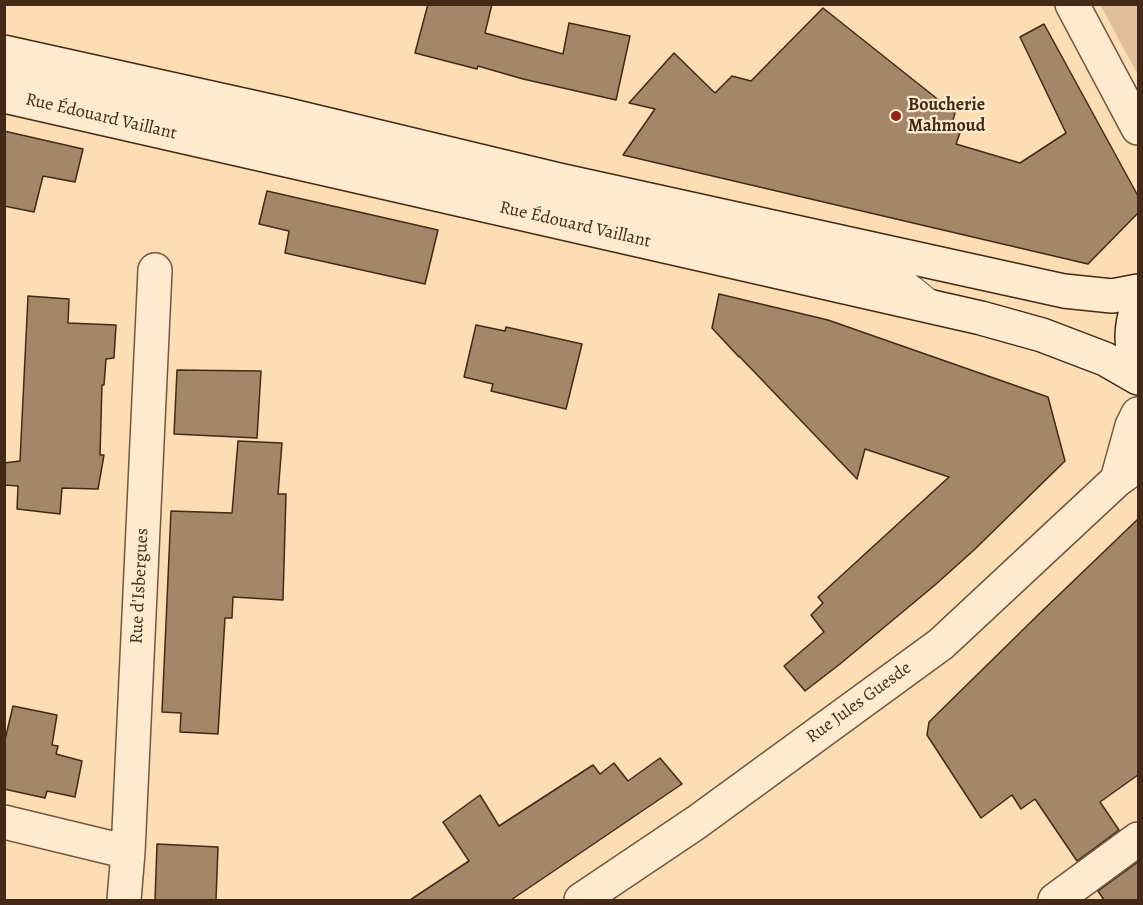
<!DOCTYPE html>
<meta charset="utf-8">
<style>
body{margin:0}
#map{position:relative;width:1143px;height:905px;overflow:hidden;background:#fddeb4;font-family:Alegreya,serif}
canvas{display:block}
.frame{position:absolute;inset:0;border:6px solid #442916;pointer-events:none}
</style>
<div id="map">
<canvas width="1143" height="905"></canvas>
<div class="frame"></div>
</div>
<script>
const ctx = document.querySelector('canvas').getContext('2d');
ctx.lineJoin = 'round';
function fillPath(path, color) {
  ctx.fillStyle = color;
  ctx.fill(path, 'evenodd');
}
function stroke(path, color, width, dash) {
  ctx.strokeStyle = color;
  ctx.lineWidth = width;
  ctx.lineCap = dash ? 'butt' : 'round';
  ctx.setLineDash(dash || []);
  ctx.stroke(path);
}
function write(font, color, halo, rows, align = 'center') {
  ctx.font = font + ' Alegreya,serif';
  ctx.lineWidth = 4.5;
  ctx.setLineDash([]);
  ctx.textBaseline = 'middle';
  ctx.strokeStyle = halo;
  ctx.fillStyle = color;
  for (const [text, x, y, turn = 0] of rows) {
    ctx.save();
    ctx.translate(x, y);
    ctx.rotate((+turn || 0) * Math.PI / 180);
    ctx.textAlign = isNaN(turn) ? turn : align;
    if (halo) ctx.strokeText(text, 0, 0);
    ctx.fillText(text, 0, 0);
    ctx.restore();
  }
}
fillPath(new Path2D(`
 M1100,5h38v70l-37,-69z`), '#debf99');
const building = new Path2D(`
 M428,4h64l-7,29 78,21 6,-31 61,13 -14,64 -93,-21 -45,-13 -1,3 -62,-16z
 M823,8l132,105 -5,17 10,3 -4,11 64,19 46,-30 -46,-96 24,-13 94,172v17l-50,51 -465,-109 32,-46 -26,-6 45,-50 41,40 17,-17 19,5z
 M4,131l79,18 -8,33 -32,-6 -9,36 -30,-6z
 M267,191l171,39 -13,54 -140,-31 4,-22 -30,-7z
 M719,294l109,26 220,77 17,64 -91,89 -39,35 -95,79 -35,27 -21,-25 40,-34 -13,-17 12,-12 -5,-6 131,-120 -84,-28 -8,30 -118,-123v1l-27,-29z
 M28,296l41,3 -1,24 48,2 -2,33 -8,1 -2,26h-2l-2,70h4l-6,34 -36,-1 -2,26 -43,-5 1,-23 -14,-1v-22l16,-2z
 M476,325l29,6 1,-4 76,17 -16,65 -75,-18 2,-7 -29,-7z
 M177,370l84,1 -4,67 -83,-4z
 M238,441l44,2 -4,51h8l-3,106 -50,-3 -1,21h-7l-7,116 -38,-2 1,-19 -19,-1 9,-201 61,2z
 M1138,519v256l-38,27 19,28 -42,31 -42,-62 -14,10 -9,-14 -31,23 -54,-83 2,-13 110,-108z
 M13,706l44,9 -5,30 6,1 -2,8 26,7 -7,36 -28,-6 -2,7 -41,-9v-45z
 M660,758l22,26 -171,116h-101l59,-39 -26,-39 37,-27 19,31 94,-61 7,9 14,-11 14,18z
 M157,844l61,3 -2,53h-61z
 M1138,862v38h-34l-6,-9z`);
fillPath(building, '#a48768');
stroke(building, '#442916', 1.5);
const service = new Path2D(`
 M4,74l554,125 344,82 30,24`);
const minor = new Path2D(`
 M4,822l124,30
 M124,900l4,-48 27,-582
 M1055,900l83,-61`);
const tertiary = new Path2D(`
 M1072,4l66,124
 M1117,480l15,-54 6,-12
 M581,900l116,-78 244,-178 176,-164 21,-15`);
const secondary = new Path2D(`
 M4,52l280,62 275,66 505,111 48,5 26,-5
 M4,96l977,222 61,17 63,24 33,19
 M1138,304c-8,25 -8,41 0,65`);
stroke(service, '#72563e', 28);
stroke(minor, '#72563e', 36);
stroke(tertiary, '#72563e', 36);
stroke(secondary, '#442916', 36);
stroke(service, '#feeace', 26);
stroke(minor, '#feeace', 33);
stroke(tertiary, '#feeace', 33);
stroke(secondary, '#feeace', 33);
for (const [x, y, r, color] of [
 [896,116,6,"#8f2418"]
]) {
  const dot = new Path2D();
  dot.arc(x, y, r, 0, 2 * Math.PI);
  ctx.fillStyle = color;
  ctx.fill(dot);
  stroke(dot, '#feeace', 2);
}
write('bold 18px', '#442916', '#feeace', [
 ["Boucherie",908,106],
 ["Mahmoud",908,127]
], 'left');
write('18px', '#442916', '#feeace', [
 ["Rue Édouard Vaillant",101,117,13],
 ["Rue Édouard Vaillant",575,225,13],
 ["Rue d'Isbergues",140,586,-87],
 ["Rue Jules Guesde",859,703,-36]
]);
</script>
